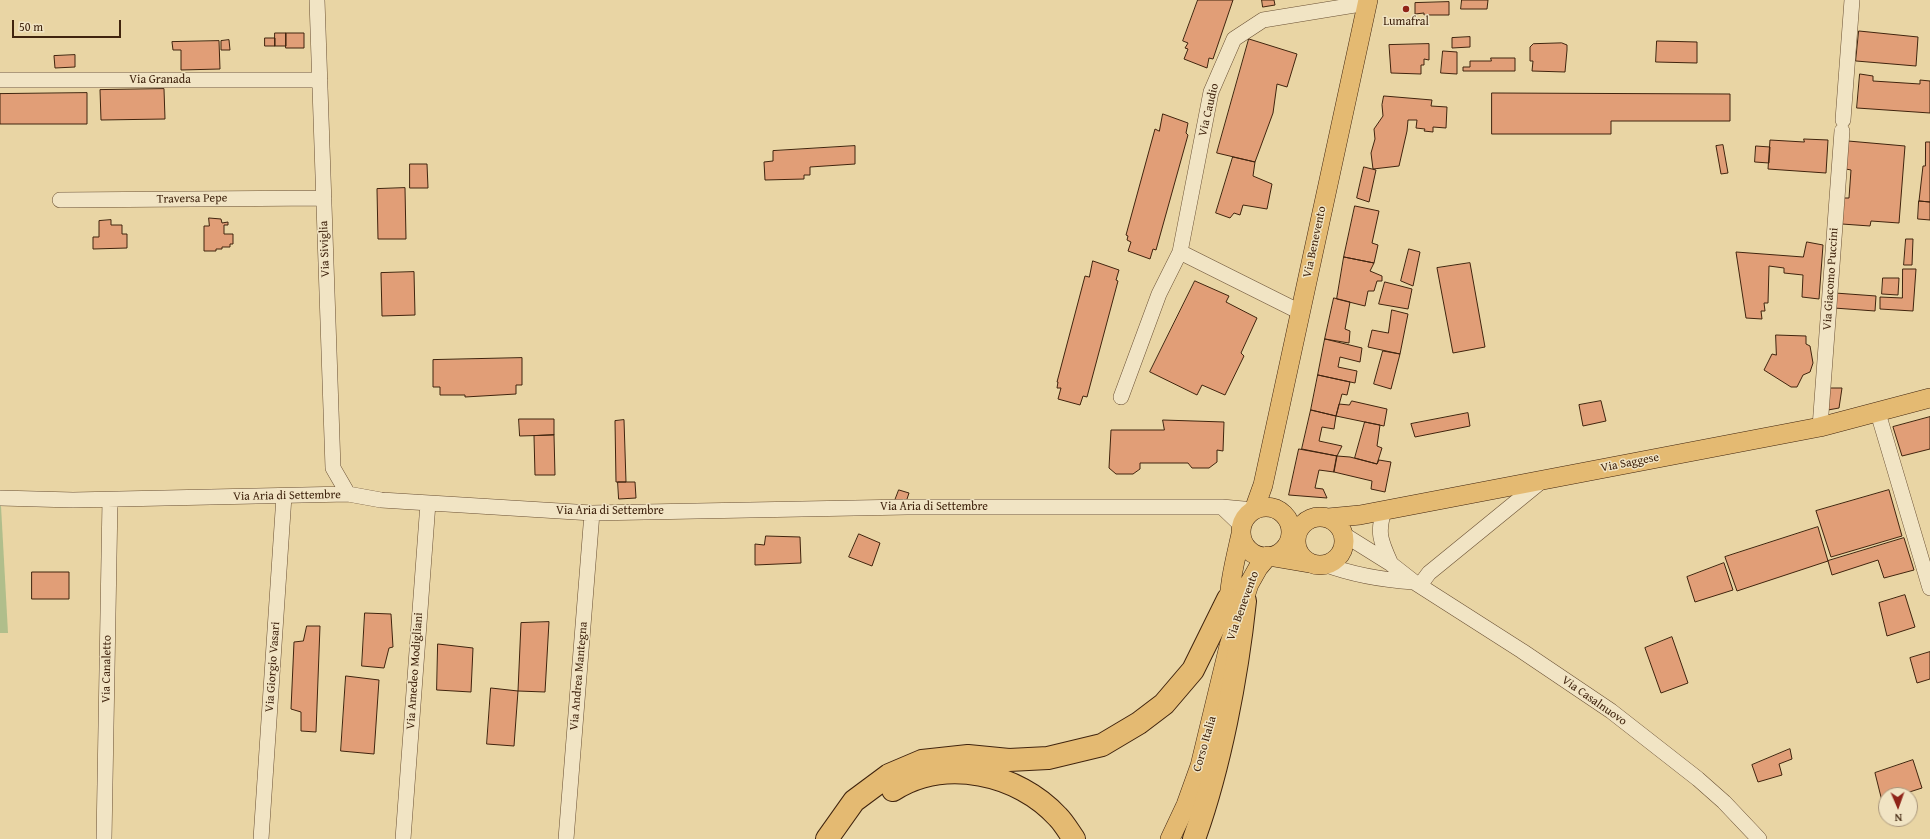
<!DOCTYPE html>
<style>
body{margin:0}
#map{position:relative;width:1930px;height:839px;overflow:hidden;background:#e9d5a4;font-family:"Gentium Book Plus",serif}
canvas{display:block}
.north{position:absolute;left:1878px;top:787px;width:40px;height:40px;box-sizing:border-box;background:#f1e4c4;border:1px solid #aa977b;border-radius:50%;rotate:178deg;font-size:11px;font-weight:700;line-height:16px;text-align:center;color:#40240e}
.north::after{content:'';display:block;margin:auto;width:14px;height:18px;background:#8f2418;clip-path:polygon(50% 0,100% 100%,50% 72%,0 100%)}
.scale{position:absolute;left:12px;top:20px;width:109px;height:18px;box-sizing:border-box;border:2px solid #40240e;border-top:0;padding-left:5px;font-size:12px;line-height:14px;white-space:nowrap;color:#40240e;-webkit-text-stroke:3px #f1e4c4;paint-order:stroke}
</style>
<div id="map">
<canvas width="1930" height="839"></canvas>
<div class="north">N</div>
<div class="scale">50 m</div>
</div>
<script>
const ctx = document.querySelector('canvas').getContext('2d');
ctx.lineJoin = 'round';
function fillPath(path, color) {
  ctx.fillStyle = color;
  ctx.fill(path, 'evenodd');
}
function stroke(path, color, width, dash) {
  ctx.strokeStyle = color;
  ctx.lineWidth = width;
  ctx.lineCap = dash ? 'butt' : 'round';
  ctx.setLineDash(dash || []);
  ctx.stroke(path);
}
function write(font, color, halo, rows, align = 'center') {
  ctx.font = font + ' "Gentium Book Plus",serif';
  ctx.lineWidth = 3;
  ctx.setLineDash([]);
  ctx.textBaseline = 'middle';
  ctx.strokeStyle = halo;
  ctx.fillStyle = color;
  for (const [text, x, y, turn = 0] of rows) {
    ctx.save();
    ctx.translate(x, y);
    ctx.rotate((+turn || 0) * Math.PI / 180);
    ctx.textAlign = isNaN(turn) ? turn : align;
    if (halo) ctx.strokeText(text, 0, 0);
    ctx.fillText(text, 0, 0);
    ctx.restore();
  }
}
fillPath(new Path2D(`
 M0,506h1l7,127h-8z`), '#b0be8b');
const building = new Path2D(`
 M1198,0h35l-20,59 -4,-1 -2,10 -23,-9 4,-10 -3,-1 3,-5 -5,-2z
 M1262,0h12l1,5 -12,2z
 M1462,0h26l-1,9h-26z
 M1449,2v13h-25v-2l-9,1v-11z
 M1859,31l59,6 -2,29 -60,-5z
 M275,33h11v13h-11z
 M286,33h18v15h-18z
 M1470,37v10l-18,1v-10z
 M265,38h10v8h-10z
 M1249,39l48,15 -10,33 -10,-3 -4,29 -18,49 -38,-9z
 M229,40l1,10h-9v-9z
 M219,41l1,28 -39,1v-20h-8l-1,-8z
 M1657,41l40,1v21l-41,-1z
 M1562,43l5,2v5l-2,22 -33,-1 1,-10h-3v-14l3,-3z
 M1429,44v16l-5,-1v6h-3v9l-30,-1 -2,-28z
 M1443,51l14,1v22l-16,-1z
 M75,55v12l-20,1 -1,-12z
 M1491,58h24v13h-52v-4h7v-6h21z
 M1860,74l13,2v5l47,3v-4l10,1v32l-73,-5z
 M164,89l1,30 -64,1 -1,-30z
 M87,93v31h-87v-30z
 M1492,93l238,1v27h-119v13h-119z
 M1384,96l48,4 -1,6 16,1 -1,21 -13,-1v5l-9,-1 1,-2 -9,-1 1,-8h-9l-1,11 -8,35 -26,3 -2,-16 4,-14 -1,-10 9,-13 -1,-11z
 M1163,114l25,9 -2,10 2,2 -32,115 -3,-1 -3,10 -22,-8 3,-9 -4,-2 1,-4 -2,-1 29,-106 4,2z
 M1804,139l24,1 -2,33 -58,-4 2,-29 34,2z
 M1848,141l57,5 -6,77 -28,-2 -1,5 -28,-2 1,-26h6l2,-28 -5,-1z
 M1926,142h4v60l-11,-1 4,-35h2z
 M1723,145l5,28 -7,1 -5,-28z
 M855,146v18l-45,3v8h-6v4l-39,1 -1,-18 9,-1v-10z
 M1756,146l14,1 -1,16 -14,-1z
 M1233,157l22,5 -2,14 19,8 -5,25 -24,-4 -3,10 -6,-2 -4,5 -14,-5z
 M410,164h17l1,24h-18z
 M1364,167l12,3 -7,32 -12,-4z
 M405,188l1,51h-28l-1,-50z
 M1919,201l11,1v18l-12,-1z
 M1355,206l24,5 -7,32 6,2 -4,18 -30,-6z
 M209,218l12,1 1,4 6,-1v3h-4v9h9v10h-3v3h-8v2h-6v2h-12v-25h5z
 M111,220v5h11v9h5v14l-34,1v-12h6v-16z
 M1906,239h7l-1,26h-8z
 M1807,242l16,3 -4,54 -17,-2 1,-22 -19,-2v-5l-15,-2 -1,37h-4l1,8h-4l1,8 -16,-1 -10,-66 67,5z
 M1409,249l11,3 -7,34 -12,-5z
 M1344,257l30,6 -4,8 12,5v5h-5l-3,10h-6l-3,15 -28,-7z
 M1093,261l26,9 -3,10 2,1 -31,116 -4,-1 -3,9 -22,-6 3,-11h-4l1,-6h-1l28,-106 4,1z
 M1470,263l15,84 -32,6 -16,-85z
 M1903,269h13l-3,42 -33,-2v-12l22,1z
 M414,272l1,43 -33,1 -1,-43z
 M1883,278h16l-1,17 -16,-1z
 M1195,281l34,15 -3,6 31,16 -16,35 3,3 -19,39 -23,-10 -5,10 -47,-23z
 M1385,282l27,7 -4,20 -29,-5z
 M1835,293l41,3 -1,15 -41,-3z
 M1334,298l16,4 -5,27 5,2 -1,12 -24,-4z
 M1392,310l16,4 -8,40 -32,-7 4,-17 16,3z
 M1776,335l30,1v8l4,2 3,17 -3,9 -7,3 -6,12h-6l-27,-17 8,-16 4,1z
 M1325,339l37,9 -2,14 -20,-5 -2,10 19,4 -2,12 -37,-8z
 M1383,351l17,3 -9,35 -17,-5z
 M522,358v27h-6v9l-51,3v-2h-25v-8h-7v-27z
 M1318,375l32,7 -3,13 -5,-1 -6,22 -25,-6z
 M1829,388h13l-3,20 -11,2z
 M1352,401l35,8 -3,17 -48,-10 3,-12 10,1z
 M1601,401l5,20 -23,5 -4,-21z
 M1311,410l25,6 -2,13 -12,-2 -3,14 23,5 -5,10 -35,-7z
 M1468,413l2,13 -55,11 -4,-13z
 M1930,417v32l-28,7 -9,-29z
 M519,419h35v16l-34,1z
 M624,420l2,62h-10l-1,-61z
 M1163,420l61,2 -1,29 -6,-1v12l-8,6h-17l-4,-5h-48v6l-7,5h-17l-7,-6 2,-38h53z
 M1365,422l15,3 -3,21 5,2 -5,16 -22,-6z
 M554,435l1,40h-20l-1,-39z
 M1299,449l38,7 -3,16 -15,-2 -4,18 8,1 4,9 -38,-3z
 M1337,456l13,1 27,7 2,-4 12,2 -6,30 -14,-3 1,-8 -38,-9z
 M618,482h17l1,16 -17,1z
 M899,490l10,3 -3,9 -12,1z
 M1889,490l13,46 -71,21 -15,-46z
 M1818,527l10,34 -91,30 -12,-34z
 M859,534l21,9 -8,23 -23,-9z
 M766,536l34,1 1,26 -46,2v-21l9,1z
 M1904,538l10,32 -30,8 -6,-18 -46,15 -4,-14z
 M1724,563l9,27 -38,12 -8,-25z
 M32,572h37v27h-37z
 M1905,595l10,32 -28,9 -8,-33z
 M365,613l26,1 2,33 -4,1 -5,20 -22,-2z
 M549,622l-4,70 -27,-1 3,-68z
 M307,626h13l-4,106 -15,-1v-19l-10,-3 3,-67 9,-1z
 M1672,637l16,46 -27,10 -16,-45z
 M438,644l35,4 -2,44 -34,-2z
 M1930,652v27l-13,4 -7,-25z
 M346,676l33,4 -5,74 -33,-3z
 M491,688l27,3 -4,55 -27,-2z
 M1790,749l2,10 -13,5 3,11 -24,7 -6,-17z
 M1913,760l9,28 -22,7h-14v5l-4,1 -7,-28z`);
fillPath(building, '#e19e77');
stroke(building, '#40240e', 1);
const minor = new Path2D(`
 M317,0l16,468 15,26
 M0,80h320
 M1843,120l9,-120
 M60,200l264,-2
 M1180,252l120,60
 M1121,397l38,-103 21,-42 31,-160 23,-53 29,-19 104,-17
 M1878,413l52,175
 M1820,427l22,-296
 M0,498l73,2 275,-6 33,6 211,13 315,-6h315l32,3
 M1222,507l20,19
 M1385,509c-9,23 -4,33 6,55
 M1343,534l48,30 23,18 108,69 89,60 87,68 26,23 35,37
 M1324,564c29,11 59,16 90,18
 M1420,585l9,-12 114,-93
 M104,839l6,-339
 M261,839l23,-343
 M403,839l25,-336
 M566,839l26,-326`);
const major = new Path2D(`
 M1241 532a25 25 0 1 1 50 0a25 25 0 1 1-50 0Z
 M1254,510l9,-25 105,-485
 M1296 541a24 24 0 1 1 48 0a24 24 0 1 1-48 0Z
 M1328,518l32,-3 460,-88 110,-29
 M1229,614c-1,-27 6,-53 12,-80
 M1170,839l16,-34 14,-39 29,-120 20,-62 9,-16 10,-12 41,7`);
const highway = new Path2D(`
 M893,790c52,-33 125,-17 165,27 6,6 11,15 16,22
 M827,839l27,-38 35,-26 33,-14 46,-5 41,4 39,-2 54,-13 37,-22 25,-19 29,-34 35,-71
 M1194,839c26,-72 43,-162 51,-238`);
stroke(minor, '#6a5034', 16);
stroke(major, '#40240e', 20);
stroke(highway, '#40240e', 24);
stroke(minor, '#f1e4c4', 15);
stroke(major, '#e4ba72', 19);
stroke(highway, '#e4ba72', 22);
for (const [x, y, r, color] of [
 [1406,9,4,"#8f2418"]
]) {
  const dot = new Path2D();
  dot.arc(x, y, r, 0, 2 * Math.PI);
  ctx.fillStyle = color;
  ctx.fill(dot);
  stroke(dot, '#f1e4c4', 1.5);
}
write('12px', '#40240e', '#f1e4c4', [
 ["Lumafral",1406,22]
]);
write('12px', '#40240e', '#f1e4c4', [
 ["Via Granada",160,80],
 ["Via Caudio",1209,110,-77],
 ["Traversa Pepe",192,199,-1],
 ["Via Benevento",1315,242,-78],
 ["Via Siviglia",325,249,-92],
 ["Via Giacomo Puccini",1831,279,-86],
 ["Via Saggese",1630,463,-11],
 ["Via Aria di Settembre",287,496,-1],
 ["Via Aria di Settembre",934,507],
 ["Via Aria di Settembre",610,511],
 ["Via Benevento",1243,606,-70],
 ["Via Giorgio Vasari",273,667,-86],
 ["Via Canaletto",107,669,-89],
 ["Via Amedeo Modigliani",415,671,-86],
 ["Via Andrea Mantegna",579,676,-85],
 ["Via Casalnuovo",1594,701,35],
 ["Corso Italia",1205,744,-74]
]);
</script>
